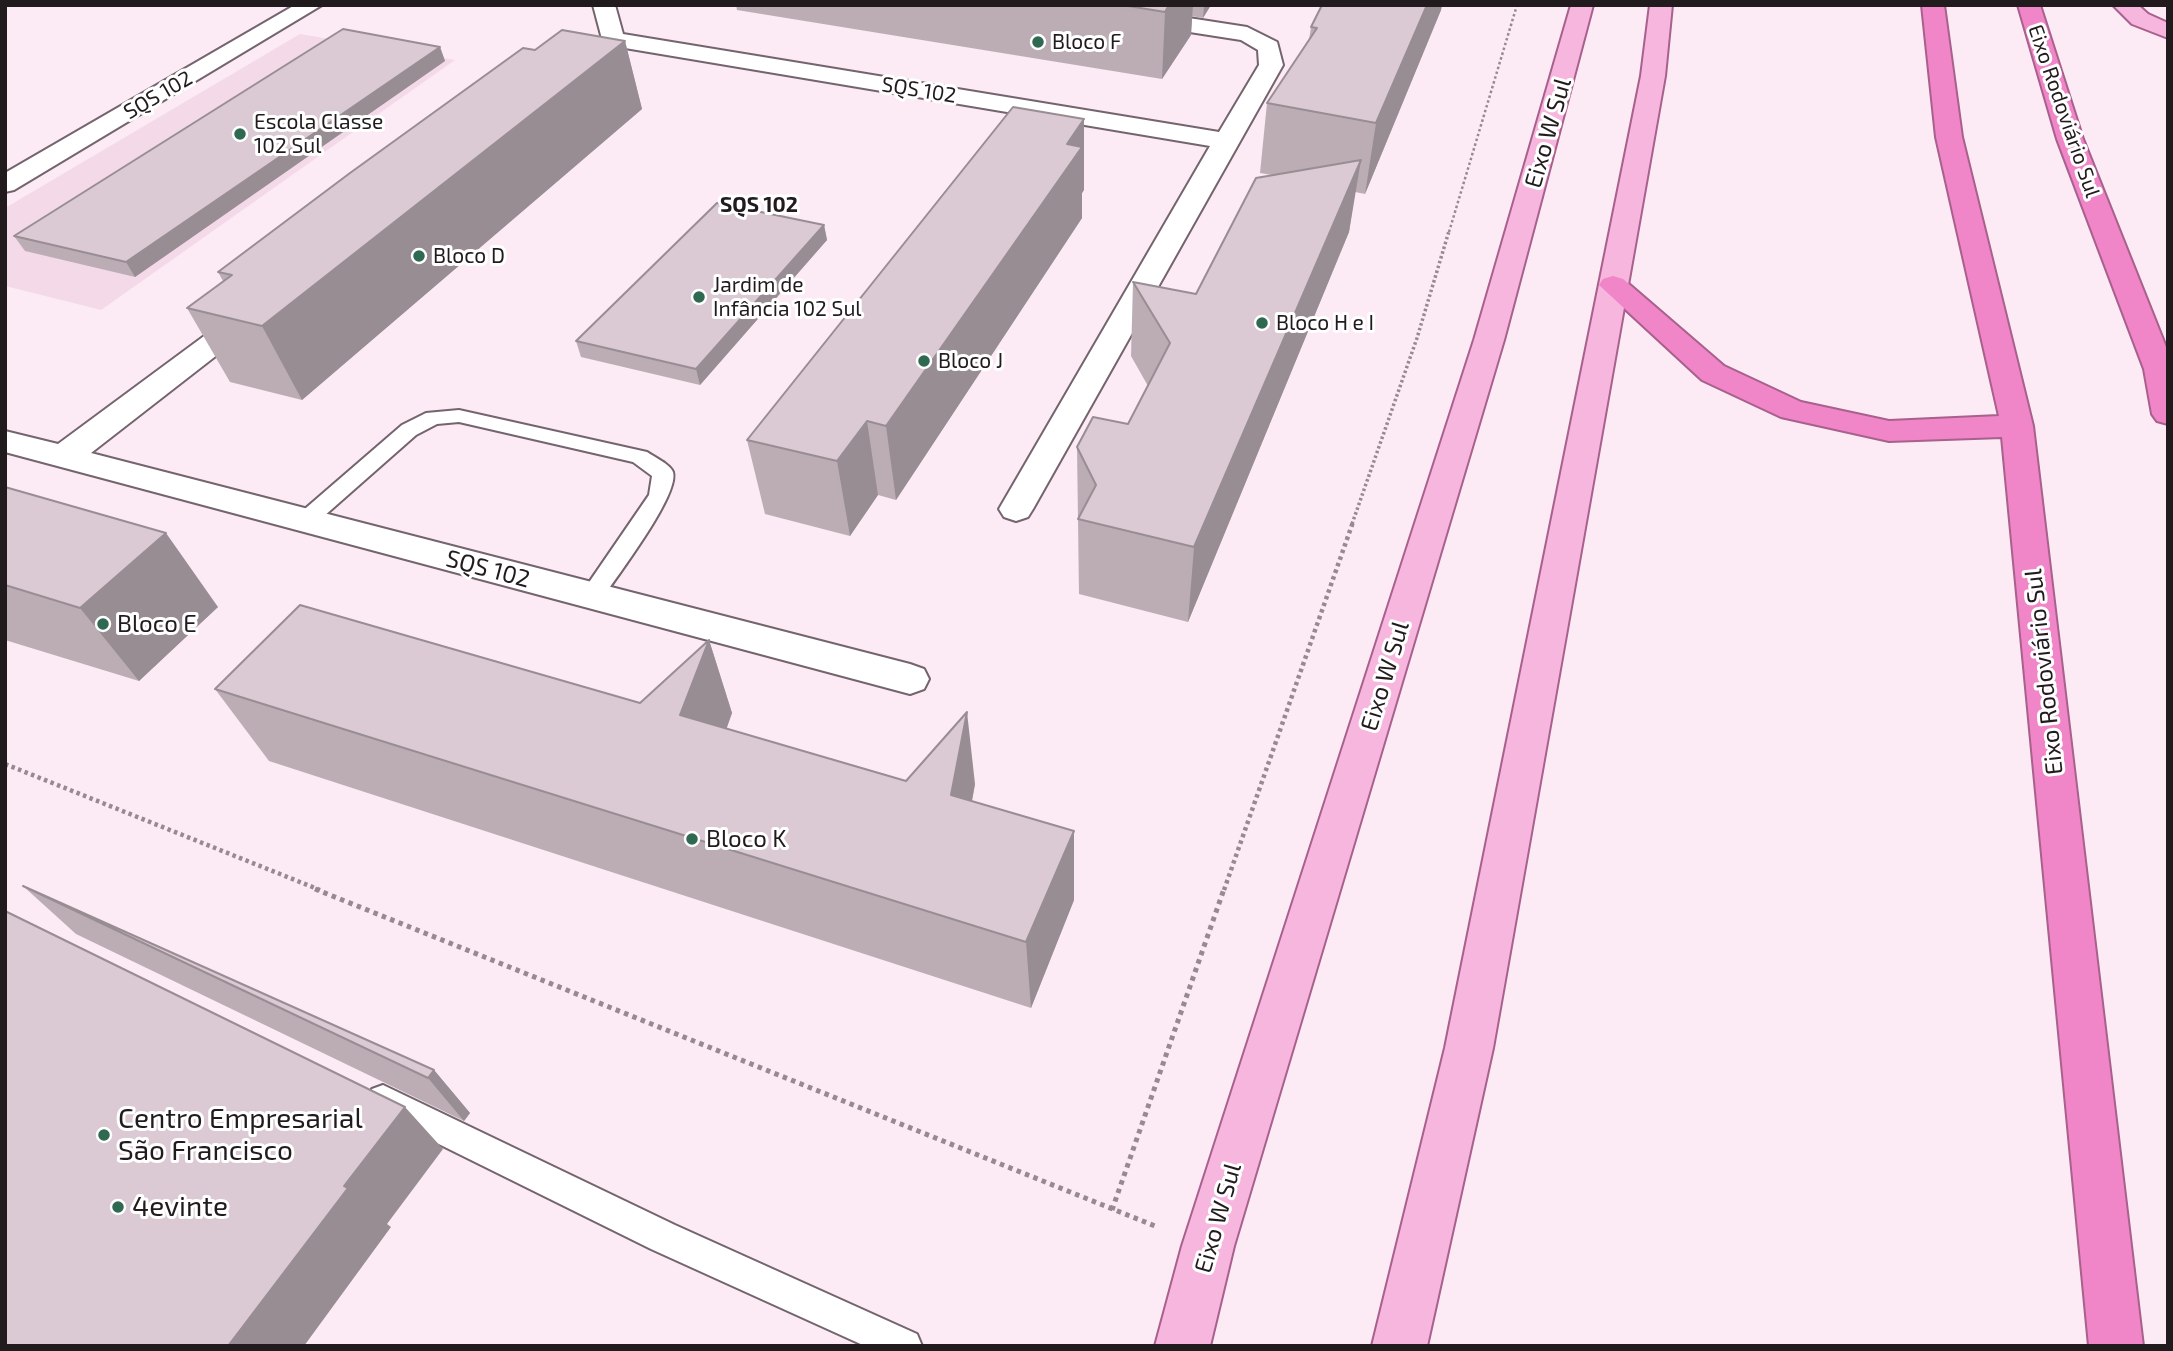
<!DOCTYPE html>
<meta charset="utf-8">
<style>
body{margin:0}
#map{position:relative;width:2173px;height:1351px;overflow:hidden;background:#fceaf4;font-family:"Exo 2",sans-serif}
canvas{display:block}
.frame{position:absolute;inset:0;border:7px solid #211b1e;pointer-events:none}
</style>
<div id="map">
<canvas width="2173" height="1351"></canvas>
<div class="frame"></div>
</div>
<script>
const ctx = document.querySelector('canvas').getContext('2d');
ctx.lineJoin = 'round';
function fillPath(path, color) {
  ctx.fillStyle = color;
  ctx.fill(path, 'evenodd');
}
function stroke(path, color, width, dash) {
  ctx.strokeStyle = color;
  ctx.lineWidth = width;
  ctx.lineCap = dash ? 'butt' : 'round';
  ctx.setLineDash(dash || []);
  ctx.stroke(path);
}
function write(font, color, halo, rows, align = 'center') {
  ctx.font = font + ' "Exo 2",sans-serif';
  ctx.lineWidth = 6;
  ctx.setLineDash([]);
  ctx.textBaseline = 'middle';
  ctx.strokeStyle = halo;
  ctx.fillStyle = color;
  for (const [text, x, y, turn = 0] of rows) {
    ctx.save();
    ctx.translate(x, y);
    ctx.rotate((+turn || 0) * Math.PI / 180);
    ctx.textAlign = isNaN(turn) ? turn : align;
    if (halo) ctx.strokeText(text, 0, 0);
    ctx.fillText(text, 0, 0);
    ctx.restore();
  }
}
fillPath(new Path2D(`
 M300,34l155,26 -354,250 -96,-24v-78z`), '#f4dae8');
const lane = new Path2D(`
 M459,410l188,42c7,5 23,12 26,20 7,23 -59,108 -74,131h-16l-4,-6 70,-102 3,-19 -19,-14 -174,-40 -22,2 -21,11 -101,89h-16l-3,-5 3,-5 103,-89 24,-12z
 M383,1085l292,140 242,109 5,12h-57l-214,-97 -279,-138 -5,-11 5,-11z`);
const street = new Path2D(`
 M295,5h27l-308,185 -9,2v-19z
 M593,5h22l8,29 596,98 40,-67 -1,-15 -17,-10 -180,-28 -11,-7h55l142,22 30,15 6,23 -250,444 -5,8 -12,4 -12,-4 -5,-8 211,-363 -597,-100 -11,-7z
 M252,305l10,3 5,6 -5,6 -171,133 819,211 14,5 5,10 -5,10 -14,5 -905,-242v-21l53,13 184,-136z`);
const primary = new Path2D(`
 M1571,5h22l-89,335 -270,906 -24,100h-55l27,-100 292,-906z
 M1650,5h22l-7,71 -172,972 -66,298h-55l73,-298 196,-972z
 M2113,5h25l10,9 20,9v15l-36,-14z`);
const highway = new Path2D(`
 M1922,5h22l18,132 71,289 110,920h-54l-87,-909 -113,4 -108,-24 -79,-37 -103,-95 4,-6 10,-3 10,3 101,87 77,36 88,19 110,-5 -63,-279z
 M2018,5h22l43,134 85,213v72l-11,-3 -5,-7 -8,-45 -87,-230z`);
stroke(lane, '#74646d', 4);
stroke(street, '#74646d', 4);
stroke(primary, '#a8608c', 4);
stroke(highway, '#a8608c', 4);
stroke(new Path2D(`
 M1449,232l68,-227`), '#968990', 2.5, [2.5, 2.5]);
stroke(new Path2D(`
 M1352,524l65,-186 32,-107`), '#968990', 3.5, [2.5, 2.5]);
stroke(new Path2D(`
 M5,764l315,126
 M1224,890l129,-368`), '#968990', 4.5, [3.5, 3.5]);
stroke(new Path2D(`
 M315,889l840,337
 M1112,1210l112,-321`), '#968990', 5, [4.5, 4.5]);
fillPath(lane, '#fff');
fillPath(street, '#fff');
fillPath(primary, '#f6b6dd');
fillPath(highway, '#f085c7');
fillPath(new Path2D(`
 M736,5h475l-8,13 -11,-2 -1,19 -29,44 -425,-69z
 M1322,5h120l-1,5 -76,184 -10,-2 -6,40 -161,390 -109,-28 -2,-147 51,-23 20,-38 -17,-30 2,-74 63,12 76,-119 -12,-2 7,-70 42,-63 2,-13z
 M625,41l17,68 -340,291 -72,-18 -43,-74 36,-27 -5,-9 317,-222z
 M440,47l5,14 -310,216 -110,-26 -11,-15z
 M1084,190l-2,3v25l-186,282 -18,-5 -28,41 -85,-22 -18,-74z
 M824,225l3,15 -127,145 -119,-28 -5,-16z
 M5,487l213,120 -79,74 -134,-41z
 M709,640l23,73 -6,16 180,52 69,3 -3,17 102,99 -43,108 -762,-247 -54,-72 425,14z
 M23,886l411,184 36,43 -6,8 -388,-187z`), '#bcadb5');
fillPath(new Path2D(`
 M1169,5h24l-2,30 -29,44 3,-67z
 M1204,5h7l-8,13z
 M1427,5h15l-1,5 -76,184 11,-71z
 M625,41l17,68 -340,291 -40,-74z
 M440,47l5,14 -310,216 -9,-15z
 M1084,119v71l-2,3v25l-186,282 -10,-74 181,-282z
 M1361,160l-12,72 -161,390 6,-75z
 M824,225l3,15 -127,145 -4,-16z
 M867,421l11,74 -28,41 -13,-75z
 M166,533l52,74 -79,74 -59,-73z
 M709,640l23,73 -26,74 -26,-72z
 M967,712l8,72 -15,81 -9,-70z
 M1074,831v69l-43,108 -5,-66z
 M434,1070l36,43 -6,8 -36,-43z
 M405,1107l38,42 -56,75 4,3 -87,119h-76l116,-160z`), '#998d94');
const building = new Path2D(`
 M1122,5h47l-4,7z
 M1322,5h105l-51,118 -109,-20 50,-75 -6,-1z
 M343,29l97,18 -314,215 -112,-26z
 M562,30l63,11 -363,285 -75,-18 45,-33 -14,-3 132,-99 173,-125 12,2z
 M1013,107l71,12 -17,25 15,3 -196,279 -19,-5 -30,40 -90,-21z
 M1361,160l-167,387 -116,-28 18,-34 -19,-38 16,-30 35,7 42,-81 -37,-61 63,12 60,-116z
 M717,203l107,22 -128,144 -120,-28z
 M5,487l161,46 -86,75 -75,-23z
 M300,605l340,98 69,-63 -29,75 226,66 61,-69 -16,83 123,36 -48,111 -811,-253z
 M23,886l411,184 -6,8z
 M5,911l400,196 -61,79 4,2 -120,158h-223z`);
fillPath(building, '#dbc9d3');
stroke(building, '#998d94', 2);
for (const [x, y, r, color] of [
 [1038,42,7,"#306951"],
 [240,134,7,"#306951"],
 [419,256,7,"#306951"],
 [699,297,7,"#306951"],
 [1262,323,7,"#306951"],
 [924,361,7,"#306951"],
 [103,624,7,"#306951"],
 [692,839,7,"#306951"],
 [104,1135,7,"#306951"],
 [118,1207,7,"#306951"]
]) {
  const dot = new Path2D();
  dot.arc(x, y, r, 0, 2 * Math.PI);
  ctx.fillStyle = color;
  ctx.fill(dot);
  stroke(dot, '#fff', 2.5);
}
write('21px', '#211b1e', '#fff', [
 ["Bloco F",1052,42],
 ["Escola Classe",254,122],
 ["102 Sul",254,146],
 ["Bloco D",433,256],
 ["Jardim de",713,285],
 ["Infância 102 Sul",713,309],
 ["Bloco H e I",1276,323],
 ["Bloco J",938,361]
], 'left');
write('21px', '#211b1e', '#fff', [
 ["SQS 102",919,90,9],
 ["SQS 102",158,95,-30],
 ["Eixo Rodoviário Sul",2064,111,71]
]);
write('bold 21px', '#211b1e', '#fff', [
 ["SQS 102",759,205]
]);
write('24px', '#211b1e', '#fff', [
 ["Eixo W Sul",1548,133,-74],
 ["SQS 102",488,569,15],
 ["Eixo Rodoviário Sul",2044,672,-96],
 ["Eixo W Sul",1385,676,-73],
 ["Eixo W Sul",1218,1218,-74]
]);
write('24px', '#211b1e', '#fff', [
 ["Bloco E",117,624],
 ["Bloco K",706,839]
], 'left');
write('28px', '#211b1e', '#fff', [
 ["Centro Empresarial",118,1119],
 ["São Francisco",118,1151],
 ["4evinte",132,1207]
], 'left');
</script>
